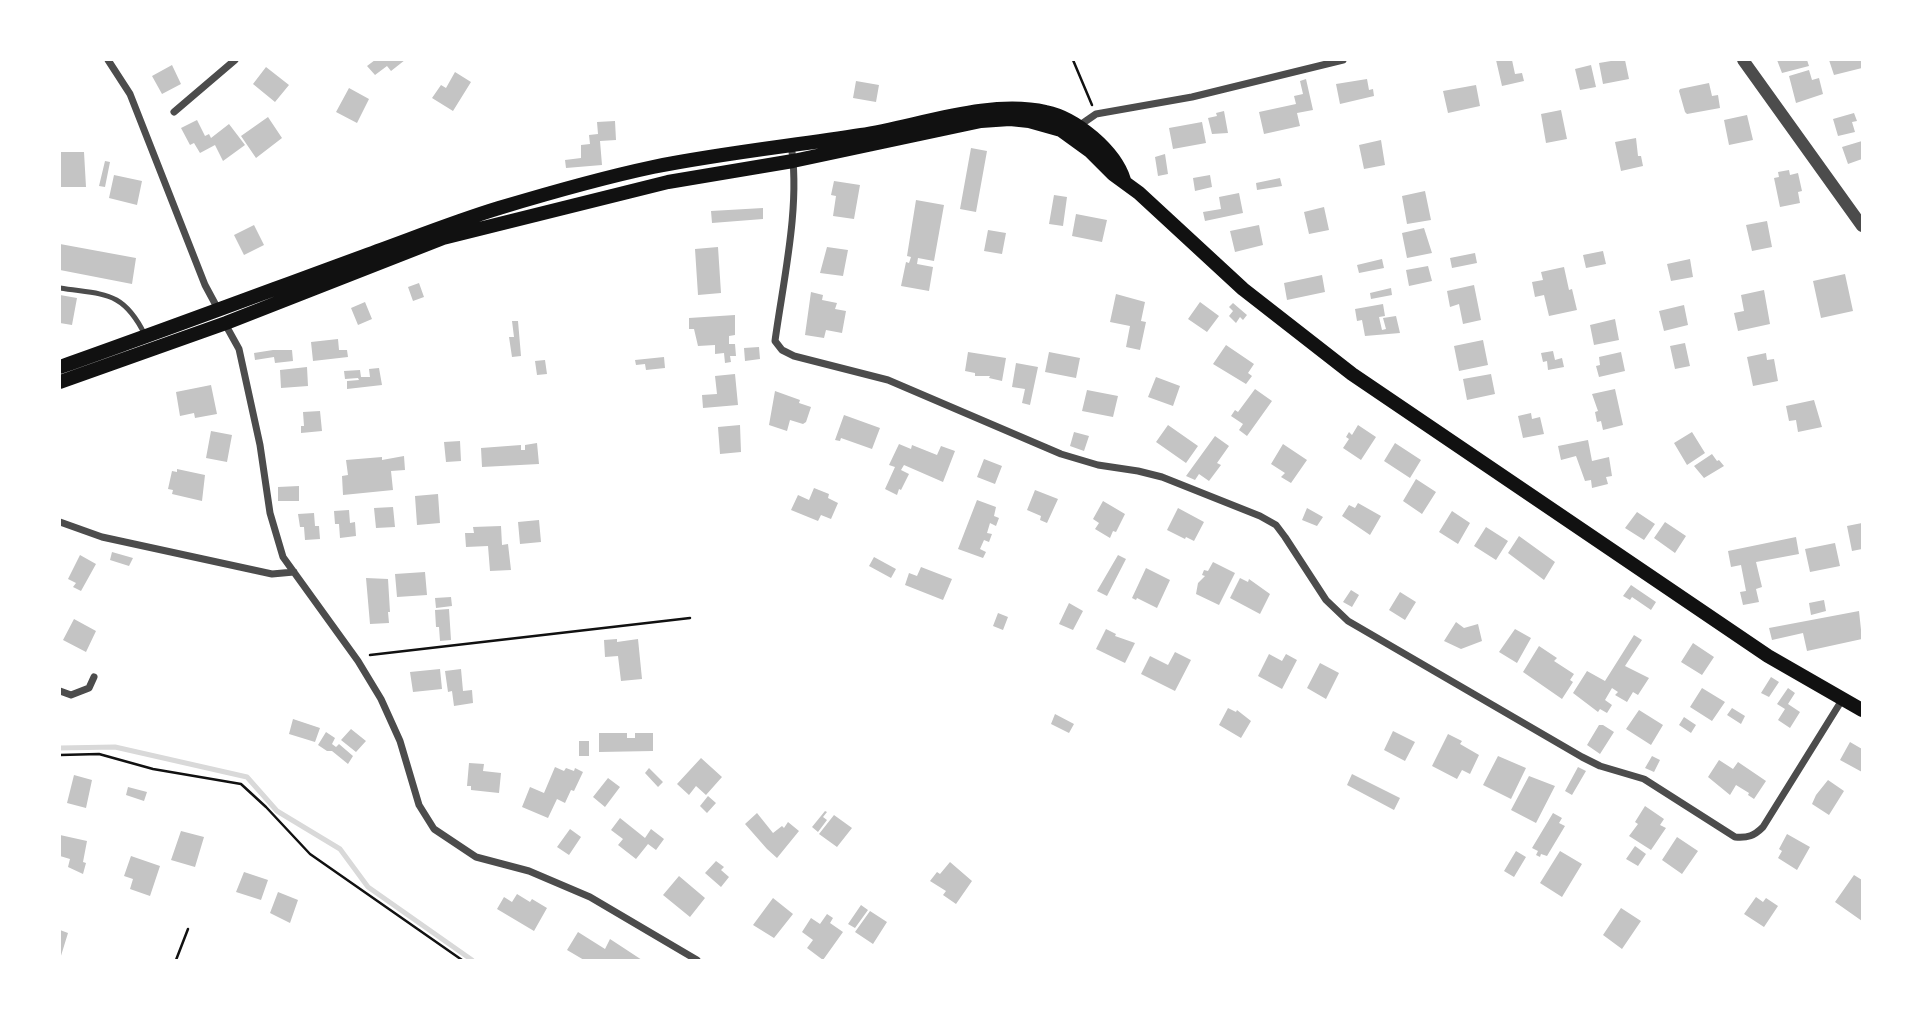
<!DOCTYPE html>
<style>
body{margin:0}
#map{position:relative;width:1922px;height:1020px;overflow:hidden;background:#fff;font-family:Ubuntu,sans-serif}
canvas{display:block}
.frame{position:absolute;inset:0;border:61px solid #fff;pointer-events:none}
</style>
<div id="map">
<canvas width="1922" height="1020"></canvas>
<div class="frame"></div>
</div>
<script>
const ctx = document.querySelector('canvas').getContext('2d');
ctx.lineJoin = 'round';
function stroke(path, color, width, dash) {
  ctx.strokeStyle = color;
  ctx.lineWidth = width;
  ctx.lineCap = dash ? 'butt' : 'round';
  ctx.setLineDash(dash || []);
  ctx.stroke(path);
}
function fillPath(path, color) {
  ctx.fillStyle = color;
  ctx.fill(path, 'evenodd');
}
stroke(new Path2D(`
 M60,748l55,-1 132,30 30,34 63,38 28,38 104,73`), '#d9d9d9', 5);
fillPath(new Path2D(`
 M375,60h30l-14,11 -4,-5 -12,9 -8,-9z
 M1496,60h16l3,14 7,-1 2,8 -22,5z
 M1617,60h8l4,19 -26,5 -4,-21z
 M1777,60h30l2,6 -27,7z
 M1829,60h33v8l-28,7z
 M172,65l9,19 -19,10 -10,-18z
 M1591,65l5,22 -16,3 -5,-21z
 M266,67l23,18 -14,17 -22,-18z
 M1809,70l3,10 7,-2 4,16 -27,9 -7,-27z
 M455,72l16,10 -18,29 -21,-13 9,-13 5,3z
 M1306,79l7,31 -16,3 3,13 -36,8 -5,-22 37,-8 -2,-8 9,-2 -3,-13z
 M1367,79l2,11 4,-1 1,7 -34,8 -4,-20z
 M856,81l23,4 -3,17 -23,-4z
 M1709,83l3,13 6,-1 2,13 -33,6 -2,-2 -6,-21 1,-2z
 M1476,85l4,21 -32,7 -5,-22z
 M349,88l20,11 -12,24 -21,-11z
 M1561,110l6,29 -21,4 -5,-29z
 M1224,111l4,22 -16,1 -4,-16 9,-2 -1,-3z
 M1854,113l3,8 -5,1 3,10 -17,4 -5,-17z
 M1747,115l6,25 -24,5 -5,-25z
 M268,117l14,21 -26,20 -15,-22z
 M197,120l8,16 4,-2 2,4 18,-14 16,21 -22,16 -8,-16 -15,8 -6,-10 -4,2 -9,-17z
 M615,121l1,19 -16,1 2,24 -36,3 -1,-8 16,-2v-13l9,-1 -1,-9 9,-1 -1,-12z
 M1202,122l4,21 -33,6 -4,-21z
 M1636,138l2,18h3l2,10 -22,5 -6,-29z
 M1381,140l4,25 -21,4 -5,-24z
 M1862,141v18l-14,5 -6,-17z
 M971,148l16,3 -11,61 -16,-3z
 M60,152h24l2,35h-26z
 M1165,154l3,20 -10,2 -3,-19z
 M105,161l5,1 -5,25 -6,-1z
 M1789,170l1,5 8,-2 4,18 -4,1 2,11 -20,4 -6,-29 5,-1 -1,-5z
 M114,175l28,6 -5,24 -28,-7z
 M1210,175l2,12 -17,4 -2,-13z
 M1280,178l2,8 -25,4 -1,-7z
 M834,181l26,4 -6,34 -21,-3 3,-20 -5,-1z
 M1425,191l6,29 -24,4 -5,-28z
 M1239,193l4,20 -38,8 -2,-9 18,-3 -2,-12z
 M1054,195l13,2 -4,29 -14,-2z
 M916,200l28,5 -10,56 -16,-3 -1,6 16,3 -4,24 -28,-5 5,-24 3,1 2,-6 -4,-1z
 M1324,207l5,23 -20,4 -5,-22z
 M763,208v11l-51,4 -1,-12z
 M1076,214l31,6 -5,22 -30,-6z
 M1767,221l5,26 -20,4 -6,-26z
 M254,225l10,20 -20,10 -10,-20z
 M1259,225l4,20 -28,7 -5,-21z
 M1424,228l8,25 -25,5 -5,-25z
 M988,230l18,3 -4,21 -18,-3z
 M60,244l76,14 -4,26 -72,-14z
 M718,247l3,46 -23,2 -3,-46z
 M827,247l21,3 -5,26 -23,-3z
 M1603,251l3,13 -20,4 -3,-13z
 M1475,253l2,10 -25,5 -2,-10z
 M1382,259l2,9 -25,5 -2,-8z
 M1690,259l3,18 -22,4 -4,-17z
 M1428,266l4,15 -23,5 -3,-16z
 M1564,267l5,23 3,-1 5,21 -28,6 -5,-21 -9,2 -3,-15 11,-2 -2,-8z
 M1845,274l8,37 -32,7 -8,-37z
 M1322,275l3,17 -38,8 -3,-17z
 M419,283l5,14 -11,4 -5,-14z
 M1474,285l7,35 -18,4 -4,-20 -9,3 -3,-16z
 M1391,288l1,7 -21,4 -1,-6z
 M1764,290l6,34 -32,7 -4,-18 10,-2 -3,-16z
 M811,292l12,3 -1,5 15,3 -2,6 11,2 -4,22 -16,-3 -2,8 -19,-3z
 M1116,294l29,8 -4,19 5,1 -6,28 -14,-3 4,-21 -20,-4z
 M60,295l17,3 -5,27 -12,-2z
 M365,302l7,17 -14,6 -7,-17z
 M1200,302l19,14 -12,16 -19,-13z
 M1233,303l14,12 -4,5 -3,-3 -4,6 -7,-7 4,-5 -4,-4z
 M1383,304l2,12 -6,1 3,13 4,-1 -3,-11 13,-2 4,17 -35,3 -3,-16 -5,1 -2,-12z
 M1684,305l4,20 -24,6 -5,-20z
 M735,315v20l-6,1v8h6l1,12h-6l1,6 -6,1 -1,-10 -9,1v-9l-17,1 -4,-17h-5v-11z
 M1615,319l4,21 -25,5 -4,-20z
 M512,321h6l3,35 -9,1 -3,-20h5z
 M338,339l1,11h8l1,7 -35,4 -2,-19z
 M1483,340l5,25 -29,6 -5,-25z
 M1685,343l5,23 -15,3 -5,-23z
 M1226,345l28,19 -6,9 4,3 -6,8 -33,-20z
 M759,347l1,12 -15,2 -1,-13z
 M273,350h19l1,11 -18,2 -1,-6 -19,3 -1,-7z
 M1553,351l2,9 7,-2 2,9 -16,3 -1,-9 -4,1 -2,-9z
 M968,352l38,6 -4,23 -13,-3 1,-2h-15v-3l-10,-2z
 M1049,352l31,6 -4,20 -31,-6z
 M1621,352l4,19 -26,6 -3,-11 4,-1 -1,-8z
 M1766,353l1,7 7,-1 4,22 -25,5 -6,-29z
 M664,357l1,11 -19,2 -1,-6 -9,1 -1,-5z
 M545,360l2,14 -10,1 -2,-14z
 M1016,363l22,4 -8,38 -8,-2 3,-14 -13,-2z
 M307,367l1,19 -27,2 -1,-18z
 M379,368l3,17 -35,4v-8l12,-1 -1,-2 -13,1 -1,-8 16,-1 1,7h9l-1,-8z
 M735,374l3,31 -35,3 -1,-13 15,-1 -2,-18z
 M1491,374l4,20 -28,6 -4,-21z
 M1156,377l24,9 -7,20 -25,-9z
 M211,385l6,29 -22,4 -1,-5 -14,3 -4,-24z
 M1255,389l17,12 -25,35 -8,-6 4,-6 -12,-8 4,-6 3,2z
 M1615,389l8,36 -20,5 -2,-9 -4,1 -2,-10 3,-1 -6,-17z
 M1087,390l31,6 -5,21 -31,-6z
 M775,391l25,9 -1,3 12,4 -5,15 -3,2 -13,-4 -3,11 -18,-6z
 M1814,400l8,27 -24,5 -2,-12 -7,1 -3,-15z
 M320,411l2,20 -21,2v-7h3l-1,-14z
 M1531,413l1,6 8,-2 4,17 -21,4 -5,-22z
 M844,415l36,13 -8,21 -31,-11 -1,3 -5,-1z
 M740,425l1,27 -21,2 -2,-27z
 M1168,425l30,21 -12,17 -30,-21z
 M1358,425l18,12 -15,23 -18,-12 6,-9 -3,-2 3,-5 3,3z
 M211,431l21,4 -5,27 -21,-4z
 M1074,432l15,4 -5,15 -14,-5z
 M1692,432l13,21 -18,12 -13,-22z
 M1215,436l14,10 -12,17 4,2 -12,16 -10,-7 -4,6 -9,-4z
 M1588,440l4,21 17,-4 3,19 -6,1 2,7 -16,4 -1,-8 -6,1 -9,-25 -15,4 -3,-14z
 M460,441l1,20 -15,1 -2,-20z
 M537,443l2,21 -57,3 -1,-19 40,-3v5h4v-5z
 M1395,443l26,17 -11,18 -26,-17z
 M899,444l12,5 1,-4 25,10 4,-9 14,5 -12,31 -39,-17 -3,5 8,4 -8,16 -2,-1 -2,6 -12,-6 10,-22 -6,-2z
 M1283,444l24,16 -16,23 -10,-6 4,-4 -14,-9z
 M1712,454l5,7 2,-1 5,6 -20,12 -10,-12z
 M404,456l1,14 -14,1 2,19 -50,5 -1,-19 6,-1 -2,-15 36,-3v3z
 M984,459l18,7 -7,18 -18,-7z
 M177,469l28,6 -3,26 -30,-7 1,-4 -5,-1 4,-18 5,1z
 M1416,479l20,13 -14,22 -19,-13z
 M299,486v15h-21v-14z
 M814,488l15,6 -1,4 10,5 -7,16 -10,-4 -3,6 -27,-11 7,-15 11,5z
 M1035,490l23,9 -11,24 -7,-3 1,-4 -14,-6z
 M438,494l2,29 -23,2 -2,-29z
 M977,500l19,7 -2,9 5,2 -3,8 -6,-3 -3,10 5,1 -3,8 -5,-2 -4,9 6,3 -3,6 -25,-9z
 M1103,501l22,13 -9,18 -3,-1 -3,7 -15,-9 4,-6 -6,-4z
 M1358,503l23,13 -11,19 -28,-19 7,-11 6,3z
 M393,507l2,20 -19,1 -2,-20z
 M1178,508l26,14 -10,19 -8,-4 -1,2 -18,-9z
 M1307,508l16,9 -6,9 -15,-6z
 M349,510l1,13 5,-1 1,14 -16,2 -1,-14h-4l-1,-13z
 M1452,511l18,12 -12,21 -19,-12z
 M1637,512l18,12 -11,16 -19,-12z
 M314,513l1,13h4l1,13 -15,1 -1,-13h-4l-2,-13z
 M539,520l2,22 -21,2 -2,-22z
 M1665,522l21,14 -11,17 -21,-15z
 M1862,523v26l-10,2 -5,-25z
 M501,526l1,19 6,-1 3,26 -21,1 -2,-25 -22,1 -1,-14h9l-1,-6z
 M1486,527l22,14 -12,19 -22,-14z
 M1519,536l36,26 -11,18 -36,-27z
 M1796,537l3,17 -43,8 6,25 -6,2 3,13 -16,3 -3,-13 6,-1 -5,-26 -10,2 -3,-16z
 M1835,543l5,23 -30,6 -5,-23z
 M112,552l21,6 -4,8 -19,-6z
 M80,555l16,9 -15,27 -8,-4 3,-4 -8,-4z
 M1118,555l8,4 -19,37 -10,-5z
 M874,557l22,12 -5,9 -22,-12z
 M1213,562l22,11 -16,32 -23,-11 2,-11 7,-7 -3,-1 2,-5 4,1z
 M921,567l31,12 -9,21 -38,-15 4,-12 8,3z
 M1146,568l24,12 -13,28 -20,-10 -1,2 -4,-2z
 M425,572l2,23 -30,2 -2,-23z
 M366,578l22,1 2,33h-2l1,11 -19,1z
 M1240,578l8,4 1,-3 21,15 -10,20 -30,-16z
 M1631,585l25,17 -5,8 -19,-13 -2,3 -7,-4z
 M1351,590l8,5 -7,12 -9,-5z
 M1400,592l16,10 -11,18 -16,-10z
 M451,597l1,9 -16,2 -1,-10z
 M1824,600l2,11 -15,4 -2,-12z
 M1069,603l14,8 -10,19 -14,-6z
 M449,609l2,31 -11,1 -1,-14h-3l-1,-17z
 M1859,611l3,28 -55,12 -4,-18 -31,7 -3,-12z
 M998,613l10,4 -5,13 -10,-4z
 M74,619l22,12 -10,21 -23,-12z
 M1456,622l8,6 14,-4 4,17 -21,8 -17,-8z
 M1106,629l10,5 -1,2 20,7 -10,20 -29,-14z
 M1515,629l16,9 -14,25 -18,-11z
 M1634,635l8,5 -17,26 24,12 -11,17 -5,-3 -6,10 -12,-7 3,-3 -6,-4 -7,12 7,5 -5,8 -7,-4 -2,3 -25,-19 14,-22 18,10z
 M617,639v3l21,-3 4,40 -21,2 -3,-25 -13,1 -1,-17z
 M1693,643l21,14 -12,18 -21,-13z
 M1539,646l18,12 -3,3 20,13 -4,6 3,2 -11,17 -39,-27z
 M1175,652l16,8 -16,31 -34,-17 9,-18 18,9z
 M1269,654l13,7 4,-7 11,6 -15,29 -24,-13z
 M1320,663l19,10 -13,26 -19,-11z
 M440,669l2,20 -29,3 -3,-20z
 M461,669l2,22 9,-1 1,13 -19,3 -2,-15 -4,1 -3,-21z
 M1771,677l8,5 -10,15 -8,-4z
 M1702,688l23,14 -13,19 -22,-14z
 M1788,688l7,5 -7,11 12,8 -10,16 -12,-8 7,-11 -8,-5z
 M1228,708l8,4 1,-2 14,11 -10,17 -22,-13z
 M1732,708l13,8 -4,8 -14,-9z
 M1639,710l24,15 -12,20 -25,-16z
 M1055,714l19,10 -5,9 -18,-9z
 M1684,717l12,8 -5,8 -12,-8z
 M293,719l27,9 -5,14 -26,-8z
 M1599,725h4l11,7 -14,22 -13,-9z
 M351,729l15,12 -10,11 -15,-12z
 M1393,731l22,11 -10,19 -21,-11z
 M326,732l9,6 -3,6 4,3 3,-3 14,12 -5,8 -16,-13h-5l-9,-6z
 M599,733h28v5h8v-5h18v18l-54,1z
 M1448,734l14,7 -2,3 19,11 -9,19 -8,-4 -5,9 -25,-13z
 M579,741h10v15h-10z
 M1850,742l12,7v23l-22,-12z
 M1498,756l28,12 -15,31 -28,-14z
 M1652,756l8,4 -6,12 -9,-4z
 M701,758l21,19 -16,18 -10,-9 -7,9 -12,-11z
 M1719,760l14,9 5,-7 28,19 -12,18 -6,-4 1,-2 -13,-8 -6,10 -22,-18z
 M469,763l15,1 -1,7 18,2 -2,20 -28,-3v-4h-4z
 M555,767l9,4 2,-3 8,3 1,-3 8,4 -9,19 -3,-1 -6,13 -8,-4 -9,19 -26,-11 8,-20 14,6z
 M1578,767l8,4 -14,24 -7,-4z
 M649,768l14,14 -5,5 -13,-14z
 M1352,774l48,24 -6,12 -47,-25z
 M74,775l18,5 -6,28 -19,-5z
 M1529,776l26,10 -19,37 -25,-13z
 M608,778l12,9 -15,20 -12,-10z
 M1828,780l16,11 -15,24 -17,-11 4,-9z
 M128,787l19,5 -3,9 -18,-6z
 M708,796l8,7 -9,10 -7,-7z
 M1645,806l19,13 -4,6 6,3 -15,22 -22,-14 9,-12 -3,-2z
 M825,811l2,1 -4,5 4,3 -9,12 -6,-5z
 M757,813l16,20 9,-7 2,2 4,-6 11,9 -22,27 -10,-9 -22,-25z
 M1553,813l9,5 -3,5 6,3 -18,30 -6,-2 -1,3 -4,-2 2,-4 -6,-3z
 M834,815l18,13 -15,19 -18,-13z
 M620,818l25,20 6,-9 13,10 -8,11 -8,-6 -12,15 -18,-14 5,-6 -12,-9z
 M570,829l11,8 -12,18 -12,-8z
 M181,831l23,6 -9,30 -24,-7z
 M1787,834l23,13 -13,23 -19,-12 4,-7 -3,-2z
 M60,835l27,6 -4,21 3,1 -3,11 -15,-7 2,-8 -10,-3z
 M1677,837l21,14 -16,23 -20,-14z
 M1635,846l11,8 -8,12 -12,-7z
 M1516,851l10,6 -12,20 -10,-6z
 M1560,851l22,13 -20,33 -22,-14z
 M131,856l29,10 -10,30 -20,-7 3,-10 -9,-3z
 M716,861l8,6 -3,3 8,7 -8,10 -16,-14z
 M950,862l22,19 -16,23 -13,-9 3,-4 -16,-10 7,-9 3,2z
 M244,872l24,8 -7,20 -25,-8z
 M1854,875l8,5v41l-27,-19z
 M679,876l26,22 -15,19 -27,-22z
 M278,892l20,8 -8,23 -20,-10z
 M517,894l13,8 2,-3 15,9 -13,23 -37,-22 7,-12 8,5z
 M1756,897l7,5 3,-4 12,8 -14,21 -20,-13z
 M773,898l20,16 -19,24 -21,-13z
 M861,905l7,5 -13,18 -7,-4z
 M1621,908l20,13 -19,28 -19,-14z
 M870,911l17,11 -14,22 -18,-12z
 M827,914l6,4 -3,5 13,9 -20,28 -16,-12 6,-8 -11,-8 9,-14 9,6z
 M60,930l8,3 -8,26z
 M578,932l27,17 5,-10 32,21h-58l-17,-10z`), '#c4c4c4');
stroke(new Path2D(`
 M1073,60l19,45
 M370,655l320,-37
 M60,755l39,-1 54,15 88,15 25,23 44,47 152,106
 M176,960l12,-31`), '#111', 2.5);
stroke(new Path2D(`
 M60,288c44,7 63,2 85,47`), '#4c4c4c', 5);
stroke(new Path2D(`
 M108,60l22,34 75,191 14,26
 M174,112l61,-52
 M1078,128l5,-5 13,-9 96,-17 151,-37
 M791,145c10,59 -8,137 -16,196l7,9 12,6 94,24 173,74 37,11 40,6 24,6 98,39 16,9 9,12 41,63 22,21 234,136 18,9 44,13 91,58c13,1 19,-1 28,-10l79,-127
 M224,322l15,27 21,96 10,68 13,44 75,104 23,38 19,42 19,64 15,24 42,28 53,14 61,26 107,63
 M60,522l42,15 170,37 22,-2
 M60,691l11,4 18,-7 5,-11`), '#4c4c4c', 7);
stroke(new Path2D(`
 M1743,60l119,166`), '#4c4c4c', 12);
stroke(new Path2D(`
 M60,367c102,-36 203,-74 304,-111 45,-16 89,-34 135,-48 50,-15 102,-30 154,-41 69,-14 139,-21 208,-32 58,-9 127,-36 185,-23 30,6 69,39 78,68
 M60,382l166,-59 217,-85 225,-56 125,-21 188,-40 29,-2 19,2 32,9 29,21 23,23 26,19 104,96 109,85 416,282 94,54`), '#111', 14);
</script>
